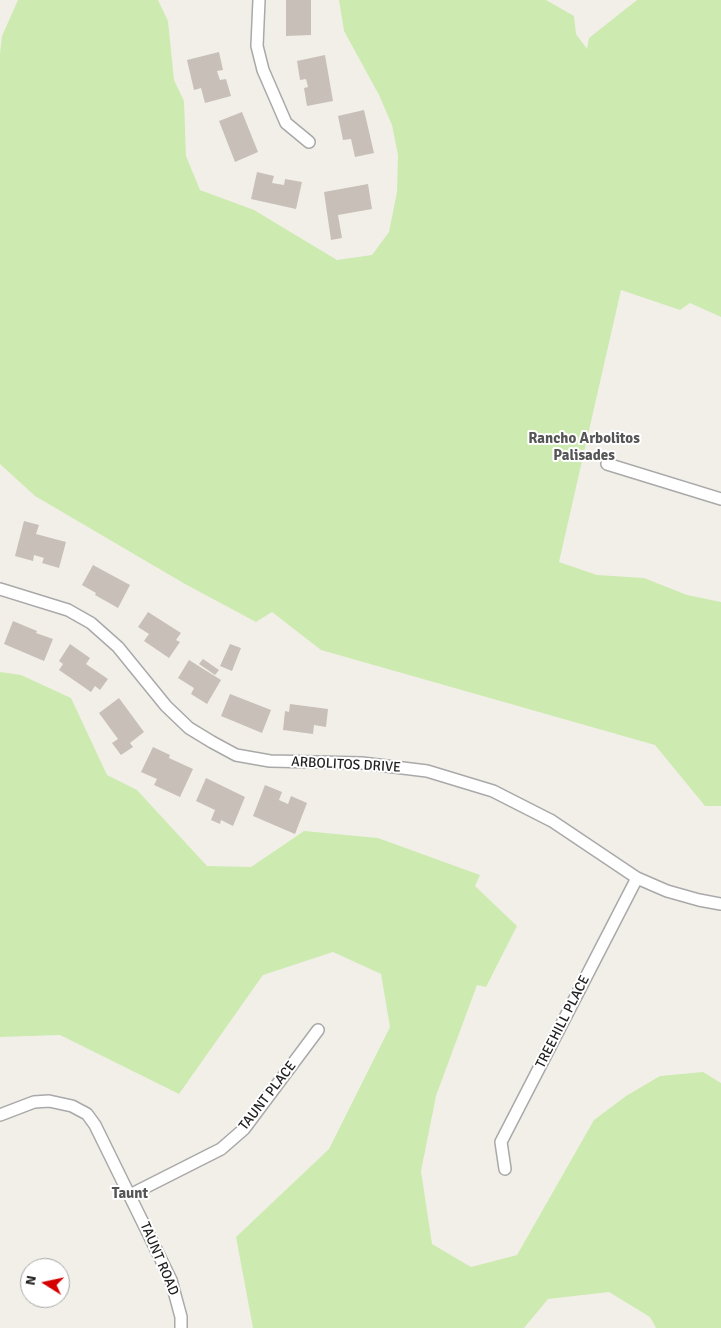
<!DOCTYPE html>
<style>
body{margin:0}
#map{position:relative;width:721px;height:1328px;overflow:hidden;background:#f2efe9;font-family:Signika,sans-serif}
canvas{display:block}
.north{position:absolute;left:20px;top:1258px;width:50px;height:50px;box-sizing:border-box;background:#fff;border:1px solid #a7a7a7;border-radius:50%;rotate:280deg;font-size:14px;font-weight:700;line-height:20px;text-align:center;color:#222}
.north::after{content:'';display:block;margin:auto;width:18px;height:22px;background:#d40000;clip-path:polygon(50% 0,100% 100%,50% 72%,0 100%)}
</style>
<div id="map">
<canvas width="721" height="1328"></canvas>
<div class="north">N</div>
</div>
<script>
const ctx = document.querySelector('canvas').getContext('2d');
ctx.lineJoin = 'round';
function fillPath(path, color) {
  ctx.fillStyle = color;
  ctx.fill(path, 'evenodd');
}
function stroke(path, color, width, dash) {
  ctx.strokeStyle = color;
  ctx.lineWidth = width;
  ctx.lineCap = dash ? 'butt' : 'round';
  ctx.setLineDash(dash || []);
  ctx.stroke(path);
}
function write(font, color, halo, rows, align = 'center') {
  ctx.font = font + ' Signika,sans-serif';
  ctx.lineWidth = 4;
  ctx.setLineDash([]);
  ctx.textBaseline = 'middle';
  ctx.strokeStyle = halo;
  ctx.fillStyle = color;
  for (const [text, x, y, turn = 0] of rows) {
    ctx.save();
    ctx.translate(x, y);
    ctx.rotate((+turn || 0) * Math.PI / 180);
    ctx.textAlign = isNaN(turn) ? turn : align;
    if (halo) ctx.strokeText(text, 0, 0);
    ctx.fillText(text, 0, 0);
    ctx.restore();
  }
}
fillPath(new Path2D(`
 M18,0h140l10,21 6,59 10,21 2,55 14,34 54,20 83,50 35,-5 17,-23 8,-40 1,-37 -6,-30 -13,-30 -35,-64 -5,-31h207l28,16 2,18 11,15 2,-11 48,-38h84v317l-31,-14 -10,7 -59,-20 -62,272 38,13 47,3 43,17 34,7v204h-16l-50,-61 -334,-95 -49,-38 -16,10 -71,-38 -150,-88 -35,-32v-410l2,-18z
 M0,672l21,3 50,23 36,77 30,15 70,76 44,1 53,-36 74,7 102,37 -5,11 42,40 -31,61 -9,-2 -41,111 -15,75 11,73 39,23 46,-12 77,-135 32,-24 34,-20 43,-4 18,11v245h-65l-6,-11 -41,-25 -61,7 -24,29h-271l-17,-91 93,-88 61,-122 -9,-53 -48,-22 -70,23 -84,119 -119,-59 -60,2z`), '#cdebb0');
fillPath(new Path2D(`
 M286,0h25v35l-25,1z
 M219,52l4,18 -6,1 3,9 6,-1 5,17 -26,7 -4,-15 -7,2 -7,-30z
 M325,55l8,46 -26,5 -3,-18 4,-1 -2,-8 -6,1 -3,-19z
 M364,110l10,43 -19,4 -4,-18 -8,1 -5,-24z
 M242,112l16,40 -23,10 -16,-41z
 M257,172l17,4 -2,7 12,2 1,-6 17,3 -6,27 -45,-10z
 M368,184l4,25 -34,6 4,23 -11,2 -7,-48z
 M24,521l15,4 -3,9 30,8 -7,26 -17,-5 2,-5 -10,-3 -1,6 -18,-5z
 M93,565l37,20 -12,23 -23,-13 1,-2 -14,-8z
 M148,612l33,21 -5,7 4,2 -11,16 -25,-17 5,-7 -11,-7z
 M13,621l24,10 -1,2 17,6 -9,22 -40,-17z
 M70,644l20,14 -4,6 22,15 -8,11 -5,-4 -4,6 -32,-22 4,-6 -4,-3z
 M230,644l11,4 -9,23 -12,-5z
 M203,659l16,11 -4,5 -16,-11z
 M189,660l32,20 -14,24 -16,-10 3,-6 -16,-10z
 M230,694l41,16 -9,23 -41,-17z
 M119,698l25,34 -14,11 3,4 -12,8 -9,-12 6,-4 -19,-26z
 M290,704l38,5 -2,18 -12,-2 -1,9 -30,-4 2,-19 4,1z
 M153,747l17,8 -1,3 24,11 -13,28 -26,-12 3,-6 -16,-7z
 M206,778l39,19 -12,29 -12,-6 -1,4 -9,-4 4,-10 -19,-9z
 M265,785l17,7 -3,8 9,4 3,-8 16,7 -12,31 -42,-18z`), '#c7bfb8');
const minor = new Path2D(`
 M259,0l-2,46 6,24 23,53 23,19
 M607,464l114,35
 M0,589l68,21 23,13 27,24 48,59 23,22 23,14 24,13 34,6 92,2 65,8 66,20 59,30 85,57 30,13 32,9 22,4
 M0,1115l34,-13 15,-1 23,5 15,8 8,11 76,155 10,37v11
 M505,1169l-4,-27 136,-264
 M130,1195l91,-46 23,-20 74,-99`);
stroke(minor, '#a9a9a9', 14);
stroke(minor, '#fff', 11);
write('14px', '#222', '#fff', [
 ["ARBOLITOS DRIVE",346,765,3],
 ["TREEHILL PLACE",563,1022,-63],
 ["TAUNT PLACE",268,1096,-52],
 ["TAUNT ROAD",159,1259,67]
]);
write('bold 15px', '#555', '#fff', [
 ["Rancho Arbolitos",584,439],
 ["Palisades",584,456],
 ["Taunt",130,1194]
]);
</script>
